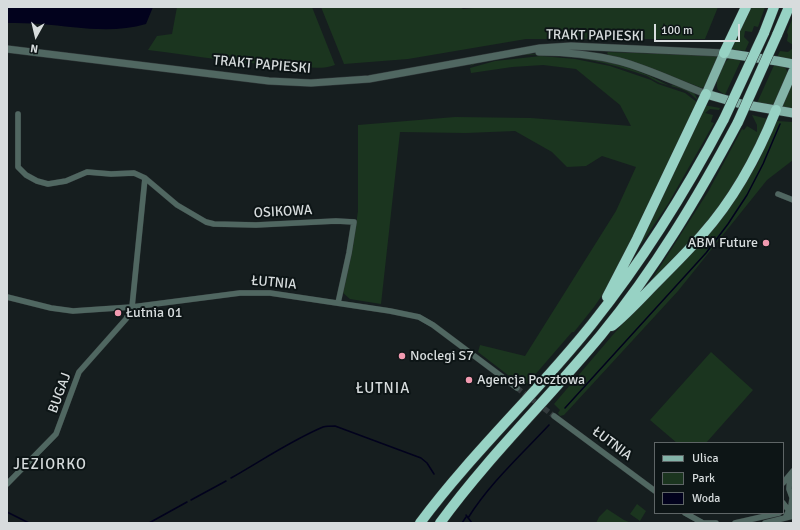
<!DOCTYPE html>
<meta charset="utf-8">
<style>
body{margin:0}
#map{position:relative;width:800px;height:530px;overflow:hidden;background:#161e1f;font-family:Signika,sans-serif}
canvas{display:block}
.frame{position:absolute;inset:0;border:8px solid #d7dcdd;pointer-events:none}
.legend{position:absolute;left:654px;top:442px;width:130px;height:72px;box-sizing:border-box;background:#0d1516;border:1px solid #5e6566;margin:0;padding:5px 7px;list-style:none;font-size:12px;color:#d7dcdd}
.legend li{display:flex;align-items:center;gap:8px;height:20px}
.legend b{width:20px;border:1px solid #5e6566}
.north{position:absolute;left:16px;top:16px;width:40px;height:40px;-webkit-text-stroke:3px #0d1516;paint-order:stroke;rotate:188deg;font-size:11px;font-weight:700;line-height:16px;text-align:center;color:#d7dcdd}
.north::after{content:'';display:block;margin:auto;width:14px;height:18px;background:#d7dcdd;clip-path:polygon(50% 0,100% 100%,50% 72%,0 100%)}
.scale{position:absolute;left:654px;top:24px;width:86px;height:18px;box-sizing:border-box;border:2px solid #d7dcdd;border-top:0;padding-left:5px;font-size:12px;line-height:14px;white-space:nowrap;color:#d7dcdd;-webkit-text-stroke:3px #0d1516;paint-order:stroke}
</style>
<div id="map">
<canvas width="800" height="530"></canvas>
<div class="frame"></div>
<ul class="legend">
<li><b style="height:5px;background:#83b3a8"></b>Ulica</li>
<li><b style="height:11px;background:#1b351f"></b>Park</li>
<li><b style="height:11px;background:#02021d"></b>Woda</li>
</ul>
<div class="north">N</div>
<div class="scale">100 m</div>
</div>
<script>
const ctx = document.querySelector('canvas').getContext('2d');
ctx.lineJoin = 'round';
function fillPath(path, color) {
  ctx.fillStyle = color;
  ctx.fill(path, 'evenodd');
}
function stroke(path, color, width, dash) {
  ctx.strokeStyle = color;
  ctx.lineWidth = width;
  ctx.lineCap = dash ? 'butt' : 'round';
  ctx.setLineDash(dash || []);
  ctx.stroke(path);
}
function write(font, color, halo, rows, align = 'center') {
  ctx.font = font + ' Signika,sans-serif';
  ctx.lineWidth = 4;
  ctx.setLineDash([]);
  ctx.textBaseline = 'middle';
  ctx.strokeStyle = halo;
  ctx.fillStyle = color;
  for (const [text, x, y, turn = 0] of rows) {
    ctx.save();
    ctx.translate(x, y);
    ctx.rotate((+turn || 0) * Math.PI / 180);
    ctx.textAlign = isNaN(turn) ? turn : align;
    if (halo) ctx.strokeText(text, 0, 0);
    ctx.fillText(text, 0, 0);
    ctx.restore();
  }
}
fillPath(new Path2D(`
 M177,7h135l23,58c-13,5 -29,2 -43,1 -48,-2 -96,-10 -144,-16l9,-14 15,-2z
 M321,7h139l3,2 21,-2h234l-13,32h-179l-118,20 -64,5z
 M751,7h14l-7,20 -4,-1 -2,6 -7,-1 -1,6 5,5 -4,9 -13,-2z
 M793,17v28l-6,-4 1,-6 -1,-3z
 M793,48v12l-16,-3 3,-6 8,1z
 M608,52l110,4 1,2 -13,27 -4,3 -63,-24 -31,-9 -1,-2z
 M523,54c41,-1 89,4 127,22 7,3 12,7 20,10l3,-1 21,8 4,7c-4,-2 -7,-7 -12,-9 -8,-4 -17,-5 -26,-8 -5,-2 -9,-5 -13,-7 -53,-19 -111,-29 -166,-15 -4,1 -7,4 -11,5l5,-4z
 M541,56l34,3 35,7 41,14 7,4 27,9 13,10 -89,182 -15,22 -20,25h-2l-45,52 -7,-4 -3,2 -39,-30 2,-7 45,11 91,-145 20,-44 -34,-11 -16,10 -19,1 -15,-15 -37,-21 -49,2 -66,-1 -19,172 -31,-5 -7,-6 10,-47 5,-35v-86l97,-8 76,1 100,8 -11,-21 -44,-36 -33,-4 -31,2 -41,6 -1,-5 25,-7z
 M732,57l10,1 -17,37 -7,-5c-4,-10 4,-29 14,-33z
 M775,63l10,4 4,8 -14,28 -4,2 -14,-2z
 M793,81v27l-9,-1 -2,-1z
 M704,105l16,3 -1,2 -9,-1 -5,4 8,2 -2,7 3,1 -46,81 -37,55z
 M752,115l16,4c-12,26 -23,53 -39,76 -23,34 -54,62 -82,92l61,-95 34,-63 2,1 3,-4 10,6v-7z
 M777,121l16,1v38l-26,20 -89,111 -114,124 -4,1 -2,-3 2,-3 -6,-6 57,-67 128,-144 18,-28z
 M711,352l42,38 -47,53h-29l-27,-23z
 M637,504l9,7 -6,10 -10,-7z
 M607,509l17,11 7,3h-35l3,-6z`), '#1b351f');
fillPath(new Path2D(`
 M7,7h146l-7,17c-34,10 -70,3 -105,0 -11,-1 -23,-1 -34,-1z`), '#02021d');
stroke(new Path2D(`
 M565,408l141,-155 22,-29 19,-29 16,-31 17,-40
 M231,478c30,-17 61,-38 92,-51 4,-1 8,-1 12,-1l86,32 6,5 7,11
 M191,500l35,-19
 M7,512l22,11
 M466,515l6,8
 M468,518c22,-35 53,-63 81,-93
 M149,523l38,-21
 M462,523l4,-6`), '#02021d', 1.5);
stroke(new Path2D(`
 M517,388l37,28`), '#333a3c', 5.5, [5.5, 3]);
const minor = new Path2D(`
 M18,114v53l8,8 11,6 11,3 18,-3 21,-9 24,2 23,-1 11,5
 M778,194l15,6
 M7,297l44,11 22,3 59,-4 108,-14h30l120,18 29,6 14,8 84,63
 M554,416l101,75
 M790,475l-1,14 4,11
 M783,483l10,-12
 M7,484l49,-50 23,-62 47,-53 6,-12 13,-129 32,27 29,17 8,2 42,1 80,-4 18,1 -5,31 -11,50
 M783,503l7,9
 M685,513l18,10
 M785,518l6,-12 1,-7
 M703,523h13
 M735,523l44,-10
 M765,523l28,-7`);
const tertiary = new Path2D(`
 M7,49l262,32 42,2 58,-4 171,-31 31,-2 153,7
 M539,52c27,0 55,3 80,9 30,8 58,22 87,33`);
const primary = new Path2D(`
 M793,64l-16,-3 -53,-8 -18,41 35,10 52,9
 M776,110l17,-39`);
const motorway = new Path2D(`
 M764,33l10,-26
 M777,35l12,-28
 M724,53l22,-46
 M607,297l30,-58 69,-145
 M612,326c17,-14 31,-30 46,-45 15,-15 30,-30 44,-46 32,-36 56,-80 74,-125
 M420,523c52,-70 117,-130 172,-199 51,-64 94,-133 132,-205
 M440,523c48,-66 109,-125 161,-188 54,-66 97,-138 137,-213`);
stroke(minor, '#31393a', 6);
stroke(tertiary, '#31393a', 8);
stroke(primary, '#31393a', 10);
stroke(motorway, '#31393a', 11);
stroke(minor, '#506761', 5.5);
stroke(tertiary, '#506761', 7);
stroke(primary, '#83b3a8', 9);
stroke(motorway, '#97d2c4', 10);
const motorwayBridge = new Path2D(`
 M724,119l40,-86
 M738,122l39,-87`);
stroke(motorwayBridge, '#31393a', 11, []);
stroke(motorwayBridge, '#97d2c4', 10);
for (const [x, y, r, color] of [
 [766,243,4,"#f19ab0"],
 [118,313,4,"#f19ab0"],
 [402,356,4,"#f19ab0"],
 [469,380,4,"#f19ab0"]
]) {
  const dot = new Path2D();
  dot.arc(x, y, r, 0, 2 * Math.PI);
  ctx.fillStyle = color;
  ctx.fill(dot);
  stroke(dot, '#0d1516', 1.5);
}
write('14px', '#d7dcdd', '#0d1516', [
 ["TRAKT PAPIESKI",595,36,1],
 ["TRAKT PAPIESKI",262,65,5],
 ["OSIKOWA",283,212,-3],
 ["ŁUTNIA",274,283,5],
 ["BUGAJ",60,393,-70],
 ["ŁUTNIA",612,444,37]
]);
write('14px', '#d7dcdd', '#0d1516', [
 ["ABM Future",758,243,"right"],
 ["Łutnia 01",126,313],
 ["Noclegi S7",410,356],
 ["Agencja Pocztowa",477,380]
], 'left');
ctx.letterSpacing = '1px';
write('15px', '#d7dcdd', '#0d1516', [
 ["ŁUTNIA",383,389],
 ["JEZIORKO",50,465]
]);
ctx.letterSpacing = '0px';
</script>
